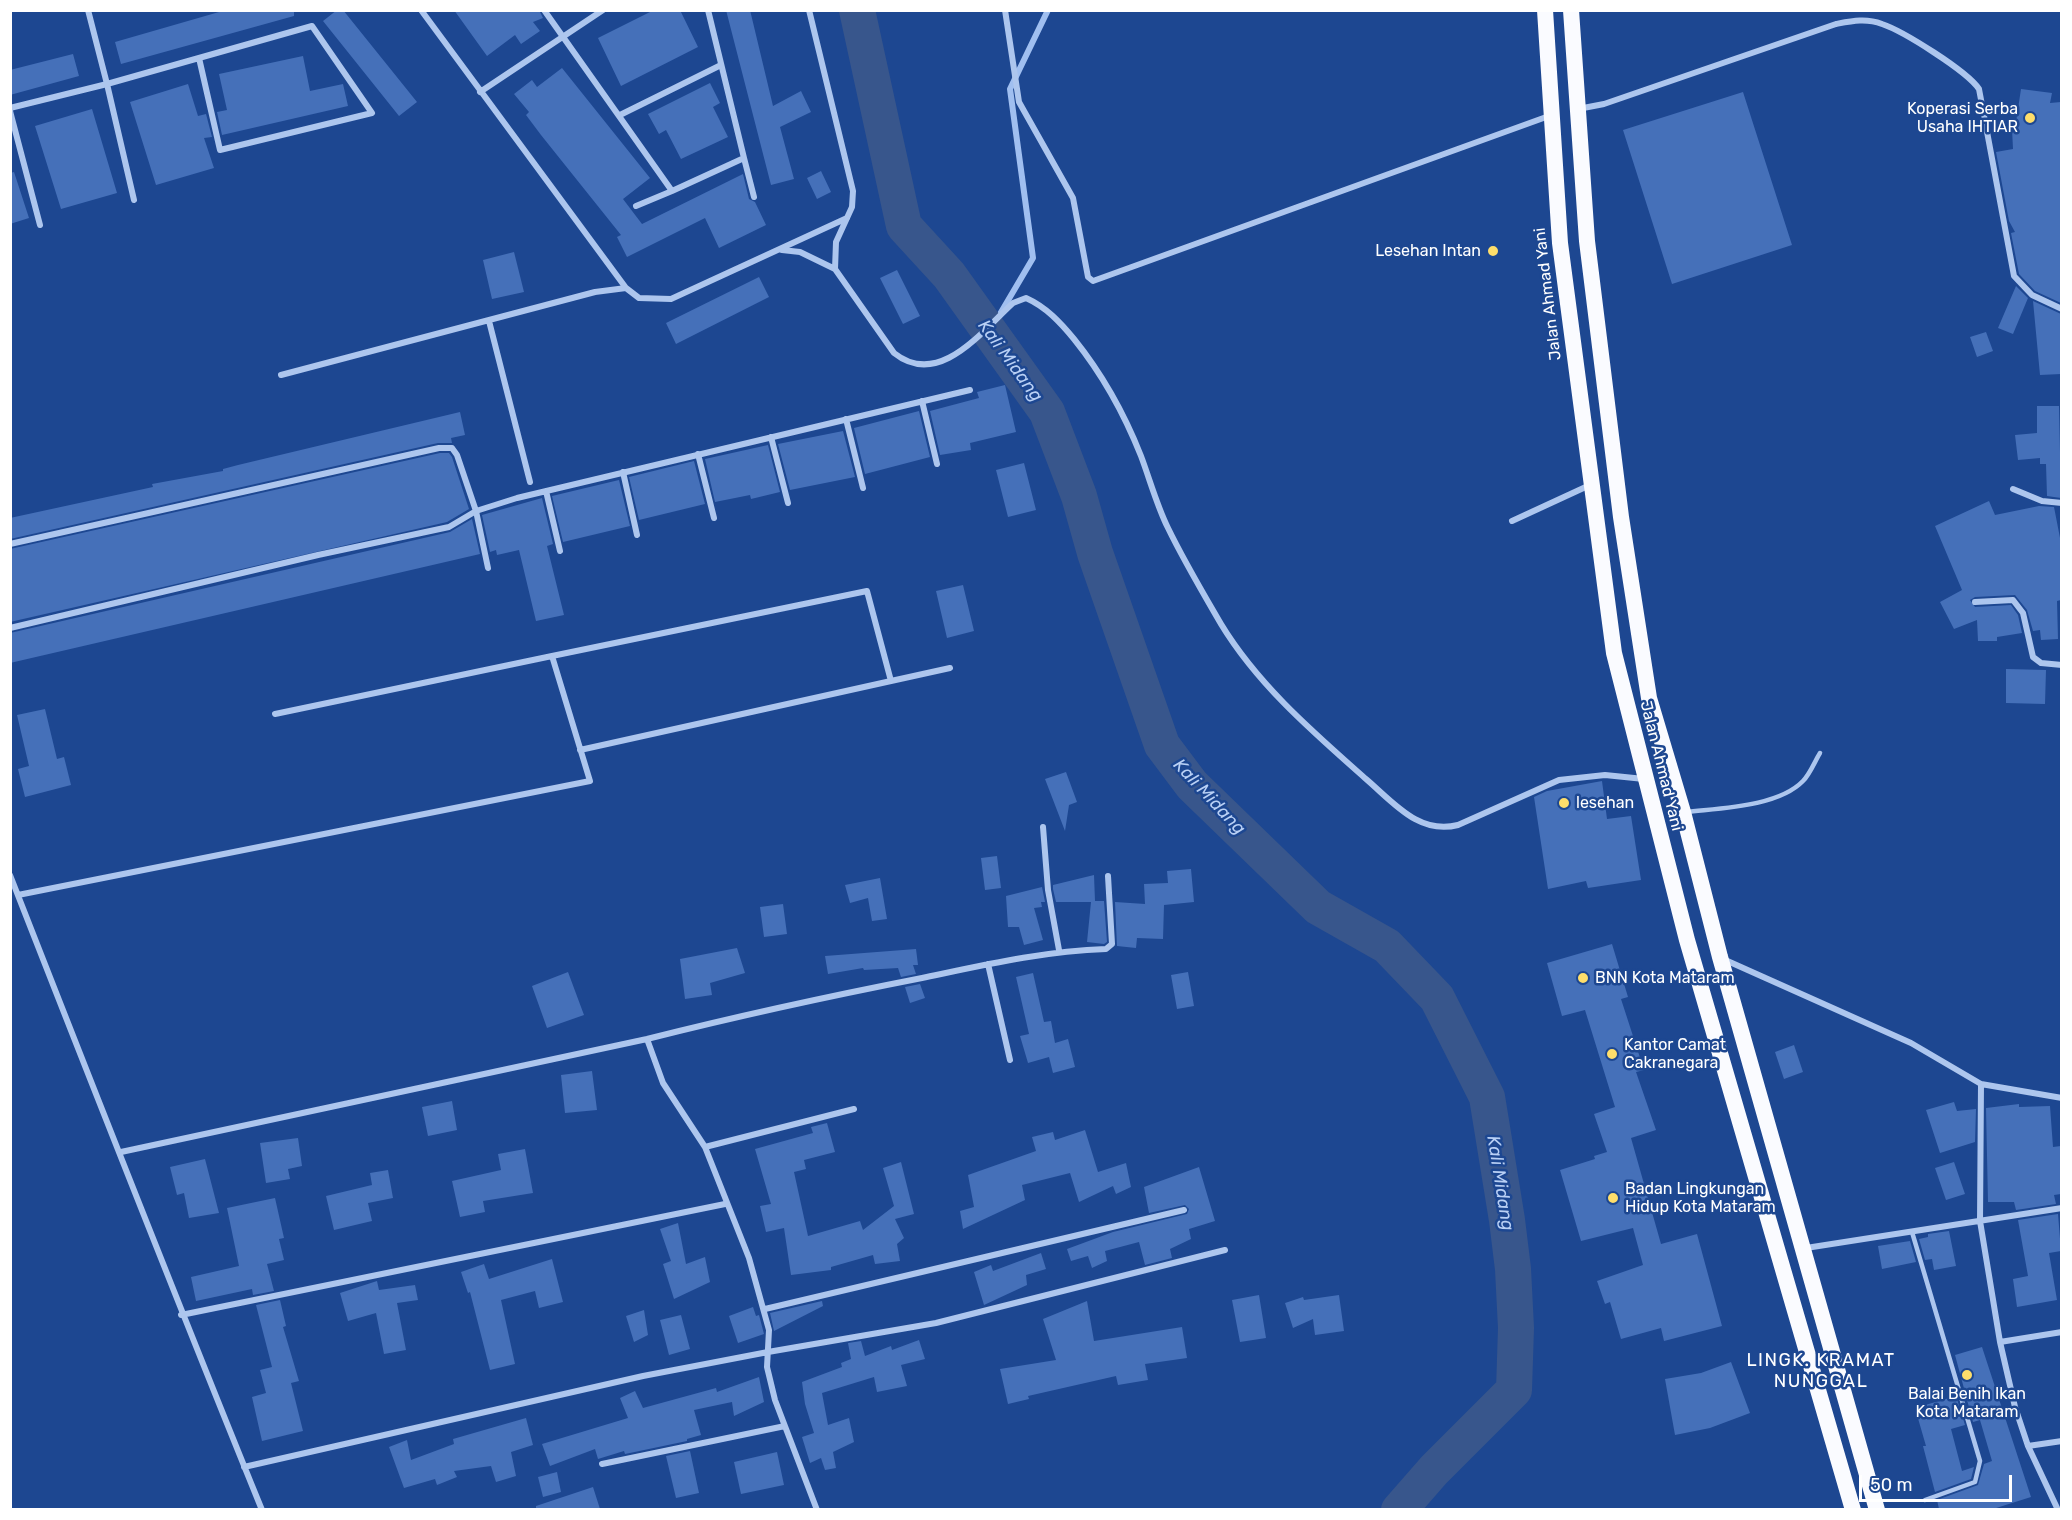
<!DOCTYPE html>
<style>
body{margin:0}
#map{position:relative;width:2072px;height:1520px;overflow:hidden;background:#1d4791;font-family:Rubik,sans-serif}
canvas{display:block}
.frame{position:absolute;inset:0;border:12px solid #fff;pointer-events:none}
.scale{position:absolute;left:1859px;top:1475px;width:153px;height:27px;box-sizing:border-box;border:3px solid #fff;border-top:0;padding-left:8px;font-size:18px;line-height:21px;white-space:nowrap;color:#fff;-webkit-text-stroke:4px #1d4791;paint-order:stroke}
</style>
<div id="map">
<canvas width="2072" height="1520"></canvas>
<div class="frame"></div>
<div class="scale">50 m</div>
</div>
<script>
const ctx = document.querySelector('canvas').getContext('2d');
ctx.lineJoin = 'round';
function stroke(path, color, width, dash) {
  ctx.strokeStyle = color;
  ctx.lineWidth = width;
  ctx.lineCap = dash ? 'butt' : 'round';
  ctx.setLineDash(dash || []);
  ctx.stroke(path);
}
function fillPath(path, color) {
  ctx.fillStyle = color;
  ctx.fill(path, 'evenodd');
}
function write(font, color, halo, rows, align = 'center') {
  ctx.font = font + ' Rubik,sans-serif';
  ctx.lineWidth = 5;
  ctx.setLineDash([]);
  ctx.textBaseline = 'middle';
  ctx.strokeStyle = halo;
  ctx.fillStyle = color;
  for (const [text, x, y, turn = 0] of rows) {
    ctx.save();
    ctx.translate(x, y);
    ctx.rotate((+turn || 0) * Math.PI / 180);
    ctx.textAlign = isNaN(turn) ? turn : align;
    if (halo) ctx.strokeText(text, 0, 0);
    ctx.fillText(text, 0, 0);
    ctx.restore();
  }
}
stroke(new Path2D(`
 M990,331l43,-73 -23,-169 38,-79`), '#a0bff0', 6);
stroke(new Path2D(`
 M857,10l47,216 45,49 98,137 32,84 16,57 67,192 30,40 126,122 69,39 50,52 50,99 20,123 6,49 3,59 -2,62 -80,80 -35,40`), '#38568c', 36);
fillPath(new Path2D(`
 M226,10h68v6l-173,48 -6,-22z
 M337,10h6l74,92 -18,14 -76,-95z
 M454,10h85l4,8 -10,4 7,9 -19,13 -6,-9 -28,21z
 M654,10h26l18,37 -77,39 -23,-48z
 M726,10h24l23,96 28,-15 10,21 -31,15 14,52 -23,6z
 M73,54l6,22 -69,19v-25z
 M303,56l7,35 33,-7 5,22 -126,29 -5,-23 10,-2 -8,-36z
 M562,68l88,110 -27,21 19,25 101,-50 6,25 6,3 11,23 -47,23 -14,-30 -78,39 -10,-20 4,-2 -80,-100 -15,-20 3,-3 -15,-18 18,-14 5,7z
 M710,83l10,20 -7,4 15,30 -47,22 -15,-29 -7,4 -11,-20z
 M188,84l10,32 8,-2 6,23 -8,1 10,30 -58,17 -26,-83z
 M2021,89l31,4 -2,10 11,-1v201l-26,-12 -16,-17 -8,-41 4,-1 -6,-11 -13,-69 17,-3 -1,-20h3z
 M1743,92l49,153 -120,39 -49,-154z
 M92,109l25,84 -56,16 -26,-83z
 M821,171l10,21 -14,7 -10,-21z
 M14,172l15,46 -19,6v-51z
 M514,252l10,40 -32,7 -9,-39z
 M897,270l23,46 -17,8 -23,-46z
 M759,277l10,20 -93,47 -10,-21z
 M2016,286l12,12 -15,36 -15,-6z
 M2033,301l28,13v60l-21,1z
 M1986,332l7,19 -16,6 -7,-20z
 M1005,385l11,47 -46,11 1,7 -31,5 -10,-44 49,-13 -2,-6z
 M2037,406h22l2,92 -14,-2 -1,-32h-6v-6l-22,2 -3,-25 22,-2z
 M919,411l11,46 -65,17 -11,-46z
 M460,412l5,23 -14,3 1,5h-14l-428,96v-21l143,-31 -1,-3 71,-13v-2l15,-4z
 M843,431l12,46 -65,13 -12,-46z
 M768,445l12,47 -29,7 -1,-4 -35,7 -10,-43z
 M440,453h9l3,4 17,52 -22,13 -437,100v-73z
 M694,461l11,43 -66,16 -10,-43z
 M1024,463l12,47 -28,7 -12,-47z
 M619,480l11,46 -67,16 -11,-46z
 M542,498l11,46 -6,2 17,69 -28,6 -17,-71 -22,5 -1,-5 -6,2 -8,-37z
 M1989,501l6,14 44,-9 15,1 7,36v57l-4,1 1,38 -17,1 -1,-10 -7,1 -6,-21 -12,-15 -40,2 -5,3 5,7 36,-2 7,10 4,18 -25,4v4h-19l-1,-21 -23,9 -14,-27 22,-12 -27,-64z
 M472,519l8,35 -470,109v-30l440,-101z
 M963,585l11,46 -27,7 -11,-47z
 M2006,669l40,1 -1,34 -39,-1z
 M45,709l12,50 7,-2 7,28 -46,12 -7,-28 11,-3 -12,-51z
 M1066,772l11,30 -8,3 -4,26 -20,-52z
 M1602,781l5,38 24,-3 10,64 -53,8 -2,-7 -38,8 -14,-92 13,-6z
 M997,856l4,32 -16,2 -4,-32z
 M1191,869l3,33 -30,3 -1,34 -26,-1 -1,10 -19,-2 -2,-44 30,2 -1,-20 24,-1 -1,-12z
 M1094,875l1,26h9l3,41 -3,2 -17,-2 4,-40h-35l-3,-13v-4z
 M880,878l7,41 -15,2 -4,-23 -18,5 -5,-18z
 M1042,887l3,15h-4l1,5 -8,1 9,32 -19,5 -5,-18h-11l-2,-31z
 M783,904l4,30 -23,3 -4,-30z
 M1612,944l16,53 -7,2 23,71 -8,2 20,58 -25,8 30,106 36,-10 25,92 -58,15 -3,-13 -40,11 -11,-37 -5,2 -8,-23 46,-16 -10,-37 -52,13 -21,-71 35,-11 -1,-3 13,-4 -13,-38 21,-7 -30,-97 -23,6 -15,-53z
 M737,948l8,25 -35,10 2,12 -27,4 -5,-40z
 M916,949l2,16h-5l3,9 -15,3 -3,-9 -34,2 -1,-2 -35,6 -3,-18z
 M568,972l16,43 -37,13 -15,-42z
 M1188,972l6,34 -17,3 -6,-34z
 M1033,973l11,49 7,-1 4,22 13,-4 7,28 -22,6 -4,-16 -21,6 -8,-27 9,-2 -13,-57z
 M920,984l5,14 -15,5 -5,-16z
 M1794,1045l9,27 -19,7 -9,-27z
 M592,1071l5,39 -32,3 -4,-38z
 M452,1101l5,29 -29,6 -6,-29z
 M1954,1102l3,9 19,-2 -1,33 -35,11 -14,-43z
 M2019,1104v3l31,-1 3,41 8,-1v48l-7,1 2,9 -40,6 -2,-8h-26l-2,-94z
 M827,1123l8,29 -31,8 2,9 -12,3 14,64 52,-15 3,9 31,-24 -11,-38 18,-6 13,52 -19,5 9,19 -7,6 3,17 -25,3 -2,-9 -42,12v3l-40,5 -7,-47 -18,4 -6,-26 11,-2 -16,-55 58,-16 -2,-6z
 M1085,1130l13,42 28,-9 5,24 -15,7 -3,-8 -34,16 -9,-29 -48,12 3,15 -62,29 -3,-18 14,-4 -6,-32 68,-24 -4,-14 21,-5 2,8z
 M298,1138l4,28 -14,3 2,10 -24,4 -6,-40z
 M525,1149l8,44 -50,8 2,11 -25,5 -8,-36 49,-11 -3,-16z
 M205,1159l14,54 -30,5 -5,-25 -7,2 -7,-28z
 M1954,1162l11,32 -19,6 -11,-32z
 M1199,1167l16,54 -26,8 2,10 -21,10 2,9 -27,7 -6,-23 -34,9 2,10 -15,7 -4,-12 -17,5 -4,-12 46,-17 74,-18 2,-5 -4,-4 -36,8 -5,-26z
 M388,1170l5,28 -25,5 4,18 -38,9 -8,-34 46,-11 -2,-12z
 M275,1198l9,40 -5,1 5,21 -17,4 7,27 -21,4 -1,-6 -56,12 -5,-24 48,-11 -12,-58z
 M2058,1214l3,37 -12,2 8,47 -40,7 -4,-28 15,-3 -10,-56z
 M678,1223l8,41 19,-7 5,25 -36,17 -11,-35 8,-3 -11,-32z
 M1949,1231l7,35 -22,4 -2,-11 -7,1 -6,-21 9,-2v-3z
 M1910,1241l6,21 -34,7 -4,-23z
 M1041,1253l5,16 -20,6 1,10 -43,20 -10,-33 17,-7 2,6z
 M552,1259l11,43 -24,6 -4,-17 -34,9 14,64 -25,6 -20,-78 -2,1 -7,-21 23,-8 5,15z
 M377,1281l2,9 36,-5 3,15 -21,3 9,47 -22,4 -8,-41 -28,8 -8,-28z
 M1259,1295l7,43 -26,4 -8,-42z
 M1339,1295l5,36 -29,4 -2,-16 -20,9 -8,-25 18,-6 1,3z
 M280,1300l6,26 -3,1 16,54 -8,2 12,48 -41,10 -10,-44 14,-4 -6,-23 12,-3 -16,-62z
 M822,1301l1,5 -49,25 -4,-18z
 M1087,1301l7,40 88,-14 5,31 -42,6 3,16 -30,5 -2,-9 -88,20 1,3 -21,5 -8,-35 56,-9 -13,-41z
 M753,1307l3,9 3,-1 5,19 -26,9 -9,-27z
 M644,1310l4,25 -14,7 -8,-26z
 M681,1315l9,34 -21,6 -9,-35z
 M919,1340l6,19 -24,6 6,21 -30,6 -3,-15 -52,16 6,32 21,-7 5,24 -21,10 3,16 -11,2 -4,-12 -11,5 -8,-26 12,-4 -9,-29 -3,-22 40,-15 -1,-4 10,-4 -3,-16 13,-2 4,15 26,-10 1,4z
 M1982,1347l49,150 -38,12h-54l-2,-9 41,-15 6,-21 8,-3 -12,-41 -7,2 -18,-67z
 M1731,1362l19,51 -40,15 -35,7 -10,-56 36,-6z
 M759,1377l5,25 -30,14 -2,-14 -38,8 7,25 -14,4v2l-62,13 -1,-3 -26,8 -3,-10 -45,17 -8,-22 86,-26 -8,-20 15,-7 8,17 73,-20 1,4z
 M1956,1396l9,29 -14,4 11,42 12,-4 -3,12 -36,13 -12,-46h3l-11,-38z
 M526,1418l7,27 -22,7 5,24 -20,6 -5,-16 -37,5 3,6 -20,8 -2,-6 -31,9 -15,-41 18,-7 4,20 43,-16 -1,-5z
 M690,1451l9,42 -23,5 -10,-42z
 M777,1452l7,33 -43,9 -7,-32z
 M557,1472l4,20 -18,5 -5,-20z
 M593,1487l7,22h-64v-3z`), '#4570b9');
stroke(new Path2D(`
 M1686,812c33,-4 92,-5 117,-31 7,-7 12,-20 17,-28
 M1912,1232l68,229 -5,21 -50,18`), '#adc6ee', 4.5);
stroke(new Path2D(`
 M88,10l19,74 205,-58 60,87 -152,37 -21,-92
 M421,10l205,278 13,10 32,1 176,-81
 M544,10l128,181 72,-33 -36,-148
 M809,10l44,181 -1,16 -16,35 -1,27
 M1005,10l14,92 54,96 15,79 5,4 456,-165
 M480,92l123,-82
 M10,108l97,-24 27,116
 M1578,109l26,-5 232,-80c16,-3 30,-6 46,0 21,7 85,47 97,65l35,187 18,19 30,14
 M10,111l30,114
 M620,115l101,-50
 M744,158l10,39
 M636,206l36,-15
 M782,250l18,2 35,17 59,84c45,36 88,-22 119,-50l13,-5c20,9 34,24 48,41 29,36 50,74 67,117 9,24 16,50 27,72 16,33 35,65 53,96 37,61 92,108 145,155 28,24 53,56 92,46l101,-45 46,-5 39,4
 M489,321l41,161
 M281,375l314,-83 31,-4
 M922,401l15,63
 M846,419l17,69
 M771,437l17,66
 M698,454l16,64
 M623,472l14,63
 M2013,489l29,12 20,2
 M546,491l14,60
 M1512,521l78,-36
 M10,544l429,-96h13l5,7 19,56 12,57
 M1975,602l38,-2 10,13 10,44 8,6 21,2
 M10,628l308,-73 131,-28 27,-16 41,-13 453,-108
 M552,656l315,-65 24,90 -311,69
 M891,681l59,-13
 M1043,827l5,63 11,60
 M10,875c83,212 166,424 252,635
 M18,895l572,-114 -38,-125 -277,58
 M1723,959l188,84 70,41 81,14
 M988,964l22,96
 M647,1039l16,44 42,64 44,111 20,72 -2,37 8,33 42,110
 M1981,1084l-1,137 20,121 15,65 13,39 30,64
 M705,1147l149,-38
 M121,1152l526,-113c91,-23 183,-43 275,-61 62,-13 122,-27 184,-29l6,-5 -4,-68
 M1806,1248l256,-40
 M765,1309l419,-99
 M181,1315l544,-111
 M2000,1342l62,-10
 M2028,1446l34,-5
 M602,1464l183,-38
 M244,1467l399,-91 125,-24 168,-29 289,-73`), '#adc6ee', 6);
stroke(new Path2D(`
 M1545,10l15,233 54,410 73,287 166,570
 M1571,10l16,231 34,276 28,181 34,114 37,145 157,553`), '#fafbff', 16);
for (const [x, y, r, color] of [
 [2030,118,6,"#fede6b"],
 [1493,251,6,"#fede6b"],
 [1564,803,6,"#fede6b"],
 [1583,978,6,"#fede6b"],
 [1612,1054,6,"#fede6b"],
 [1613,1198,6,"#fede6b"],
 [1967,1375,6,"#fede6b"]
]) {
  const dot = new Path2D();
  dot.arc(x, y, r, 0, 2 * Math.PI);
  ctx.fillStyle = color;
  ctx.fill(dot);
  stroke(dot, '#1d4791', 2);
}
write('16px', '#fff', '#1d4791', [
 ["Koperasi Serba",2018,109,"right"],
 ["Usaha IHTIAR",2018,127,"right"],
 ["Lesehan Intan",1481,251,"right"],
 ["lesehan",1576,803],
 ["BNN Kota Mataram",1595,978],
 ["Kantor Camat",1624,1045],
 ["Cakranegara",1624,1063],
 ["Badan Lingkungan",1625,1189],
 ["Hidup Kota Mataram",1625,1207],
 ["Balai Benih Ikan",1967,1394,"center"],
 ["Kota Mataram",1967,1412,"center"]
], 'left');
write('16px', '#fff', '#1d4791', [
 ["Jalan Ahmad Yani",1548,294,-97],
 ["Jalan Ahmad Yani",1661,766,76]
]);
write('italic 18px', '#b9d0f5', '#1d4791', [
 ["Kali Midang",1010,361,54],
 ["Kali Midang",1209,797,47],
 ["Kali Midang",1500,1183,81]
]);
ctx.letterSpacing = '1.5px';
write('18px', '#fff', '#1d4791', [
 ["LINGK. KRAMAT",1821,1361],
 ["NUNGGAL",1821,1382]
]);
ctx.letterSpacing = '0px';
</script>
